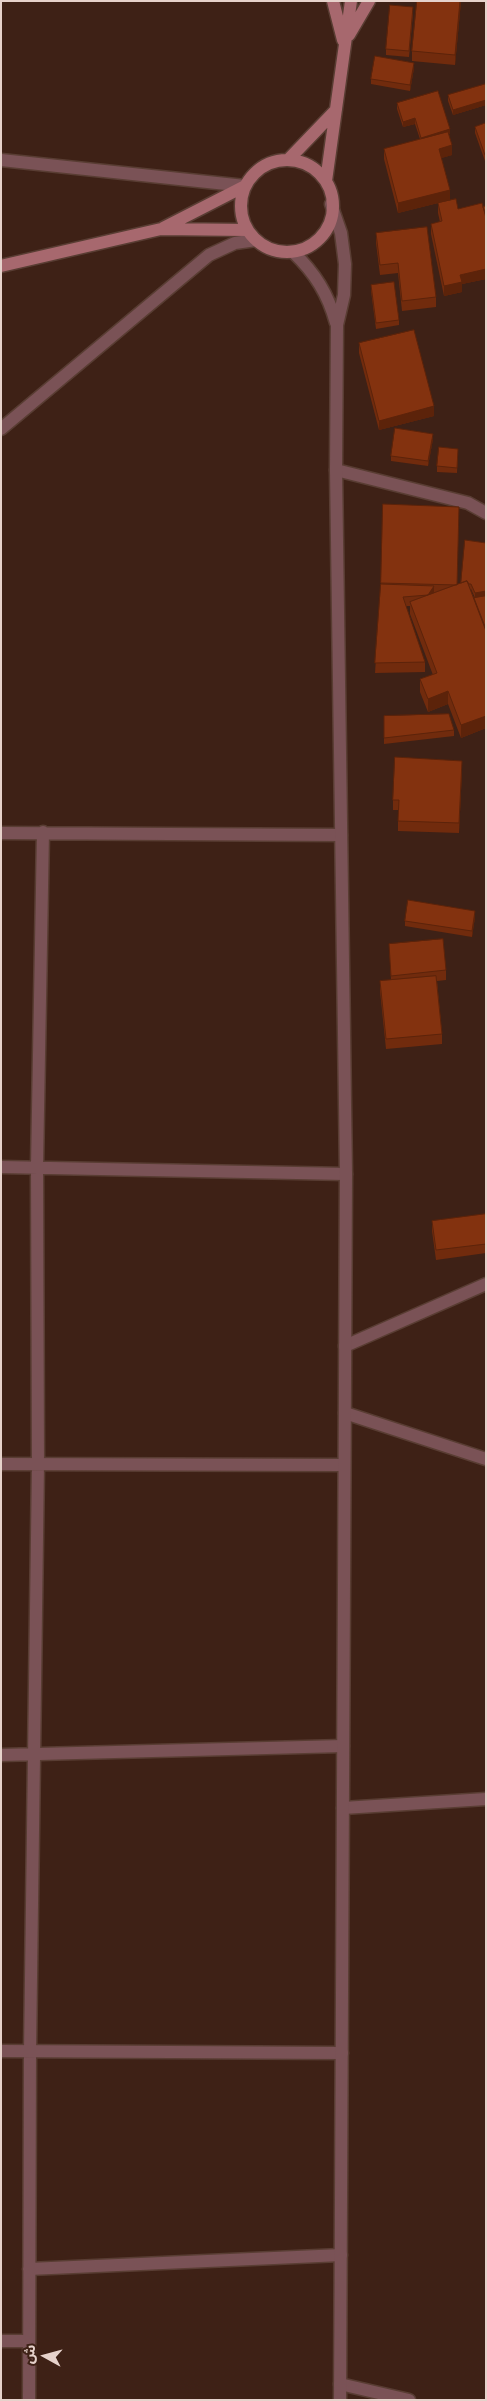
<!DOCTYPE html>
<meta charset="utf-8">
<style>
body{margin:0}
#map{position:relative;width:487px;height:2401px;overflow:hidden;background:#3e2116;font-family:Figtree,"Noto Sans Arabic",sans-serif}
canvas{display:block}
.frame{position:absolute;inset:0;border:2px solid #e6d2cb;pointer-events:none}
.north{position:absolute;left:20px;top:2331px;width:50px;height:50px;-webkit-text-stroke:4px #3e2116;paint-order:stroke;rotate:277deg;font-size:14px;font-weight:700;line-height:20px;text-align:center;color:#e6d2cb}
.north::after{content:'';display:block;margin:auto;width:18px;height:22px;background:#e6d2cb;clip-path:polygon(50% 0,100% 100%,50% 72%,0 100%)}
</style>
<div id="map">
<canvas width="487" height="2401"></canvas>
<div class="frame"></div>
<div class="north">ش</div>
</div>
<script>
const ctx = document.querySelector('canvas').getContext('2d');
ctx.lineJoin = 'round';
function stroke(path, color, width, dash) {
  ctx.strokeStyle = color;
  ctx.lineWidth = width;
  ctx.lineCap = dash ? 'butt' : 'round';
  ctx.setLineDash(dash || []);
  ctx.stroke(path);
}
function fillPath(path, color) {
  ctx.fillStyle = color;
  ctx.fill(path, 'evenodd');
}
const minor = new Path2D(`
 M1,160l244,26
 M336,470l132,33 18,10
 M1,833l340,2
 M1,1167l345,7
 M345,1346l141,-62
 M345,1413l141,46
 M1,1464l343,1
 M1,1755l342,-9
 M343,1808l143,-9
 M1,2051l341,2
 M29,2269l312,-14
 M1,2341h28
 M340,2384l69,16
 M29,2400l1,-349 8,-587 -1,-298 6,-334`);
const tertiary = new Path2D(`
 M331,204l10,29 4,31 -1,31 -7,30 -1,145 10,704 -6,1226
 M293,252c22,21 35,42 43,71
 M1,429l208,-174 26,-12 21,-3`);
const secondary = new Path2D(`
 M333,1l10,39
 M349,35l20,-34
 M288,160l48,-50
 M241 206a46 46 0 1 1 92 0a46 46 0 1 1-92 0Z
 M326,181l25,-180
 M163,228l82,-42
 M1,266l160,-37 86,1`);
stroke(minor, '#593d33', 15);
stroke(tertiary, '#593d33', 15);
stroke(secondary, '#593d33', 15);
stroke(minor, '#7a5256', 12);
stroke(tertiary, '#7a5256', 12);
stroke(secondary, '#a7686e', 12);
fillPath(new Path2D(`
 M461,1l-6,64 -43,-4v-10z
 M413,13l-4,44 -23,-2v-6z
 M414,68l-4,23 -39,-7v-5z
 M486,84v21l-33,10 -5,-14v-6z
 M397,103l53,31h-1l3,21 -11,3 9,42 -52,13 -14,-54v-10l36,-10 -5,-15 -12,3 -6,-18z
 M486,123l-1,38 -10,-28v-6z
 M438,203l20,6 25,-2 3,-1v73l-24,5v8l-18,4 -13,-62v-10l9,-2 -2,-9z
 M376,233l60,64v10l-34,4 -4,-38 -18,2 -4,-32z
 M371,285l28,35v5l-23,4 -5,-38z
 M359,343l75,73 -55,14 -20,-77z
 M433,439l-5,27 -37,-5v-5z
 M458,449l-1,24 -20,-1v-6z
 M383,504l74,81 4,-2 25,-40v185l-25,10 -13,-34 -20,8 -8,-20v-13l13,-4 -23,-61v-8h-4l19,56v10l-50,1 6,-89zM470,589h1l4,9h-1z
 M384,716l70,14v6l-70,8z
 M462,770l-3,63 -61,-2v-21h-5v-10z
 M475,917l-3,20 -67,-11v-5z
 M389,944l57,26v10l-9,1 5,53v10l-56,5 -6,-58v-10l11,-1z
 M486,1214v39l-50,7 -4,-29v-10z`), '#712b0d');
fillPath(new Path2D(`
 M460,1l1,1 -6,63v-10z
 M414,63v5l-4,23v-6z
 M486,100v5l-33,10v-5z
 M415,118v6l-12,3v-5z
 M450,129v5l-29,9v-5z
 M452,145v10l-13,4v-10z
 M450,190v10l-52,13v-10z
 M486,269v10l-24,5v8l-18,4v-10l16,-11z
 M434,406v10l-55,14v-9z
 M433,434v5l-5,27v-5z
 M434,586v10l-6,-1z
 M486,591v5l-11,2v-5z
 M448,691v13l-20,8v-13z
 M486,716v12l-25,10v-13z
 M462,761v9l-3,63v-10z
 M475,911v6l-3,20v-6z`), '#5c230a');
const building = new Path2D(`
 M417,1h43l-5,54 -43,-4z
 M390,5l23,2 -4,44 -23,-2z
 M375,56l39,7 -4,22 -39,-6z
 M486,84v16l-33,10 -5,-15z
 M438,91l12,38 -29,9 -6,-20 -12,4 -6,-19z
 M486,123v32h-1l-10,-28z
 M448,132l4,13 -13,4 11,41 -52,13 -14,-54z
 M456,199l2,10 24,-6 4,15v51l-26,6 2,7 -18,4 -13,-62 11,-3 -4,-18z
 M486,206v9l-3,-8z
 M427,227l9,70 -34,4 -4,-38 -18,2 -4,-32z
 M394,282l5,38 -23,3 -5,-38z
 M414,330l20,76 -55,15 -20,-78z
 M395,428l38,6 -5,27 -37,-5z
 M439,447l19,2 -1,19 -20,-2z
 M383,504l76,3 -2,78 -76,-2z
 M465,540l21,3v48l-11,2 -4,-9h-2l-2,-3 -6,2z
 M467,581l19,50v85l-25,9 -13,-34 -20,8 -8,-20 17,-6 -27,-71z
 M381,584l53,2 -6,9 -25,2 22,65 -50,1z
 M486,596v33l-12,-31z
 M449,714l5,16 -70,8v-22z
 M395,757l67,4 -3,62 -61,-2 1,-21h-6z
 M408,900l67,11 -3,20 -67,-10z
 M443,939l3,31 -55,6 -2,-32z
 M436,976l6,58 -56,5 -6,-58z
 M486,1214v30l-50,6 -4,-29z`);
fillPath(building, '#83320f');
stroke(building, '#5c230a', 1);
</script>
